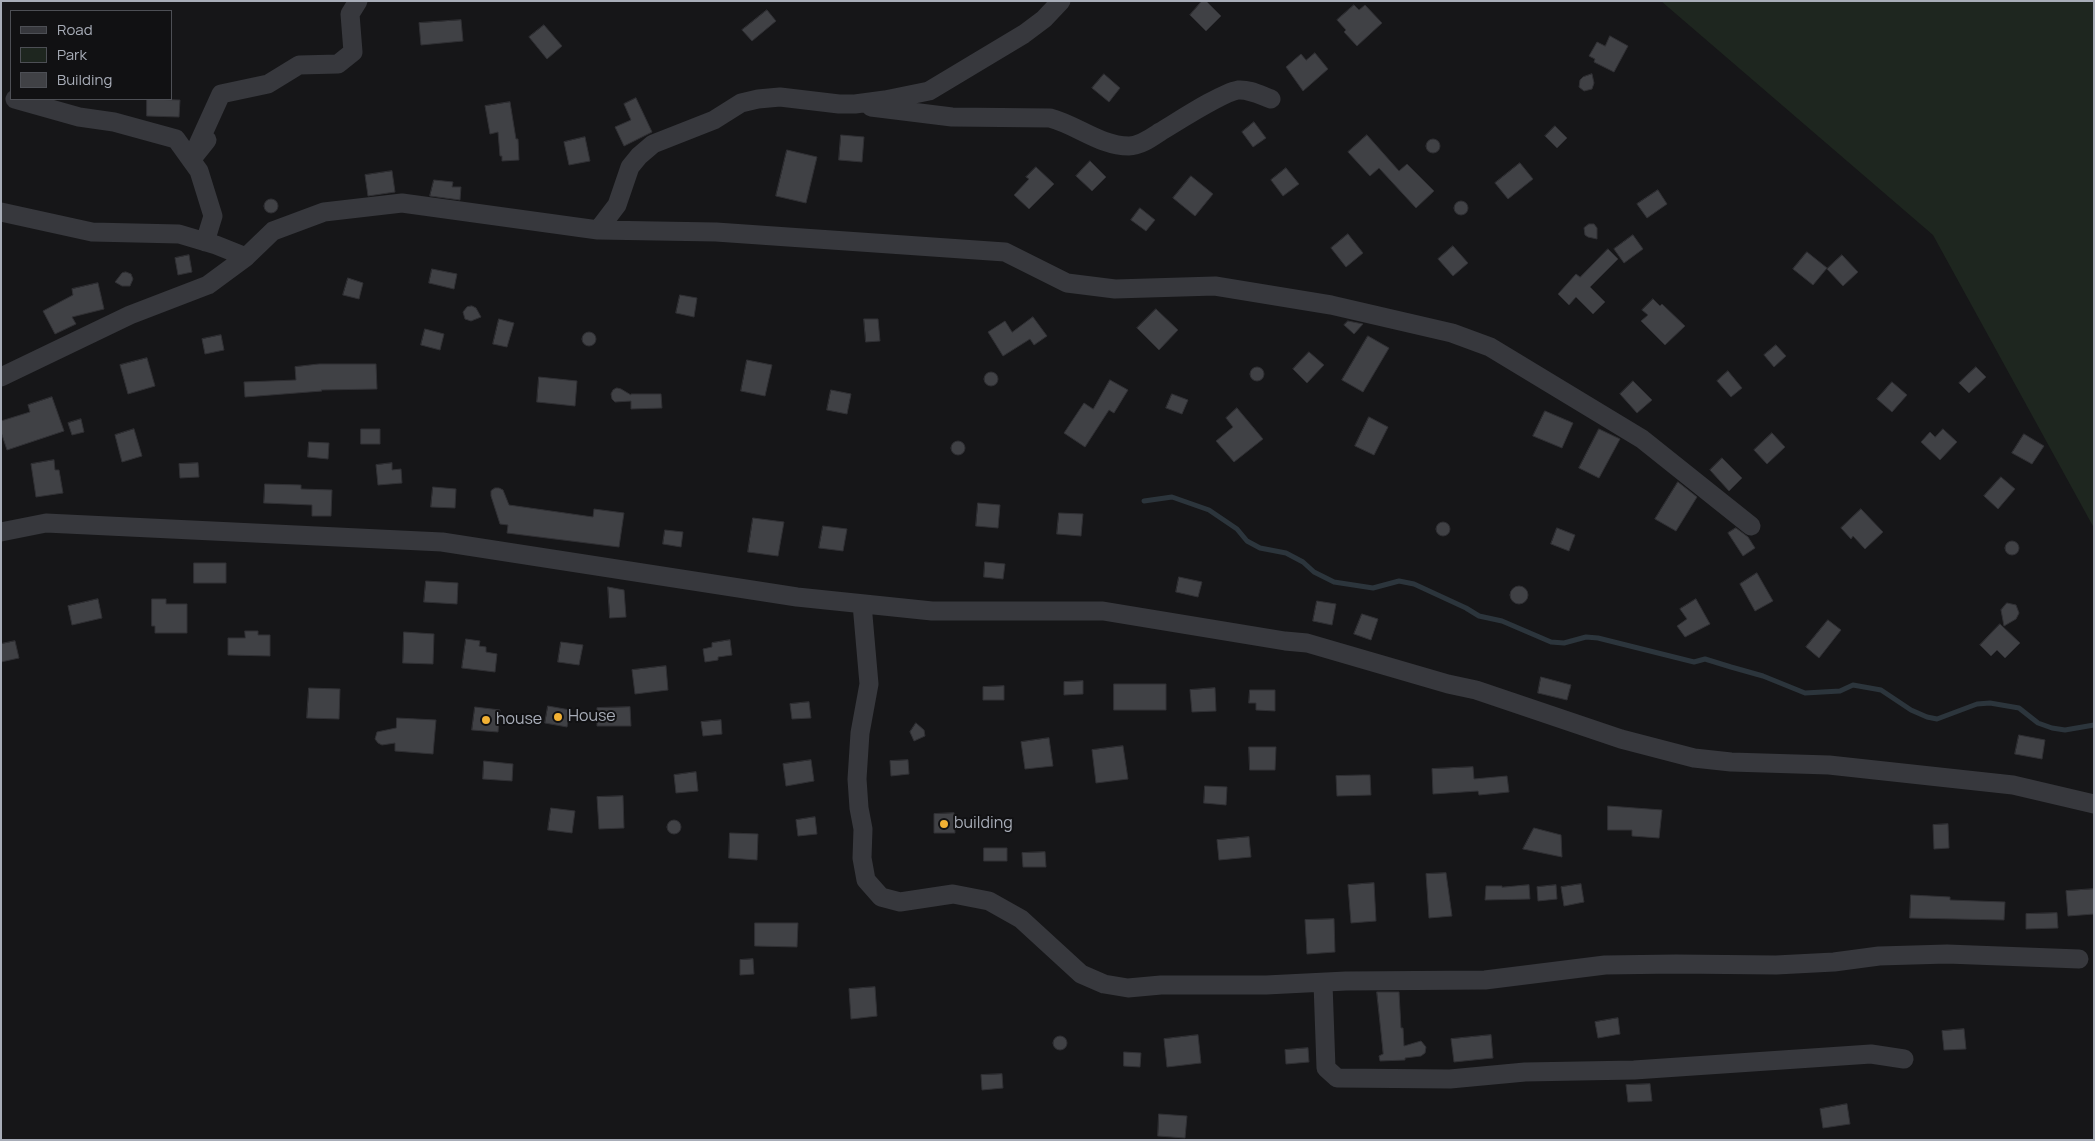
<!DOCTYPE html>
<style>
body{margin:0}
#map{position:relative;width:2095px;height:1141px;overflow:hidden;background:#161618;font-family:Manrope,sans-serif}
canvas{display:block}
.frame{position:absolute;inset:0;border:2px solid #a8adb8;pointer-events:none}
.legend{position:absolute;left:10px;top:10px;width:162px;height:90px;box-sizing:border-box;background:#111113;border:1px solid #4d4f55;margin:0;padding:6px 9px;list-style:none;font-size:15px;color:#a8adb8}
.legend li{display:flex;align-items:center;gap:10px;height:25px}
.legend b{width:25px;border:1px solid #4d4f55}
</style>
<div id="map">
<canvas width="2095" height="1141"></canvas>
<div class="frame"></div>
<ul class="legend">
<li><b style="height:6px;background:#37383d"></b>Road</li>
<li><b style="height:14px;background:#1e261f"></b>Park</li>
<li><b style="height:14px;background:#404145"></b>Building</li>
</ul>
</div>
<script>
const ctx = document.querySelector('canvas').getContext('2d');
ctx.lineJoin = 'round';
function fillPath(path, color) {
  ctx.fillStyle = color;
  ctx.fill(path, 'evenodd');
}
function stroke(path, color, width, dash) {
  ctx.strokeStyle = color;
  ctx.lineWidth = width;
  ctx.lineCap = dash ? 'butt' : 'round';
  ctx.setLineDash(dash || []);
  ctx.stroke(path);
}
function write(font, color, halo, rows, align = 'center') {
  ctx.font = font + ' Manrope,sans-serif';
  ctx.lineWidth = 4;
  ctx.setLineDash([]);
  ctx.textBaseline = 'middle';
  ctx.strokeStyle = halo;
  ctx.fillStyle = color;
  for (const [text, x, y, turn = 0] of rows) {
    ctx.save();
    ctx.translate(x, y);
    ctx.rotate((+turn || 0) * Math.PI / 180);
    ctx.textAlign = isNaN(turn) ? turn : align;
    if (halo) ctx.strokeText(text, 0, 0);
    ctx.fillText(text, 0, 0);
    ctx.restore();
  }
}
fillPath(new Path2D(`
 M1661,1h433v527l-161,-293z`), '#1e261f');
stroke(new Path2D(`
 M1144,501l28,-4 37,13 28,19 10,12 13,7 26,5 17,9 11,10 20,10 39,6 26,-7 15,3 52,24 13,8 23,5 49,21 13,1 22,-6 12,1 96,24 11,-3 26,8 32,9 42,17 35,-2 13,-6 28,5 30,20 16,7 10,2 40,-15 13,-1 29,5 19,15 14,5 13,2 29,-5`), '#2c353c', 5);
const building = new Path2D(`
 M1202,1h4l15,15 -15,15 -16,-16z
 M1354,5l5,5 6,-5 17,18 -25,23 -13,-14 2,-2 -9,-10z
 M767,10l9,11 -24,20 -10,-11z
 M461,20l2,21 -42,4 -2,-22z
 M544,25l18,21 -15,13 -18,-22z
 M1610,36l18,10 -14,26 -20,-10 1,-3 -6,-3 8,-14 8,4z
 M1315,53l13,16 -25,22 -17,-24 15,-13 5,6z
 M1104,74l16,14 -11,14 -17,-14z
 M1592,74l2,9 -2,6 -8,2 -5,-4 1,-7 3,-3z
 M636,98l16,34 -28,14 -9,-19 16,-7 -7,-16z
 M147,99l33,1 -1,17 -32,-1z
 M510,102l6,37h2l1,21 -17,1v-5h-2l-2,-24 -8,2 -5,-28z
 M1254,122l12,16 -13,9 -11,-15z
 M1555,126l12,12 -10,10 -12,-12z
 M841,135l23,2 -2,25 -23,-2z
 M1367,135l32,36 8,-7 27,27 -18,17 -37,-40 -9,8 -22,-24z
 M585,137l5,24 -21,4 -5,-23z
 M1426 146a7 7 0 1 1 14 0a7 7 0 1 1-14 0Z
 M787,150l30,7 -11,46 -30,-7z
 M1090,161l16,16 -14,14 -16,-15z
 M1520,163l13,16 -25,20 -13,-16z
 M1036,167l18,17 -25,25 -15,-14 15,-16 -3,-2z
 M1286,168l13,16 -16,12 -12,-16z
 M392,171l3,21 -27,4 -3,-21z
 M1191,176l22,18 -18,22 -22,-18z
 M434,180l19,2 -1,5h9l-1,13 -30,-4z
 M1658,190l9,14 -20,14 -10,-14z
 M264 206a7 7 0 1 1 14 0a7 7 0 1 1-14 0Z
 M1454 208a7 7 0 1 1 14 0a7 7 0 1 1-14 0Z
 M1140,208l15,12 -9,11 -15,-11z
 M1589,224h5l3,4v11l-9,-2 -3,-2 -1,-7z
 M1348,234l15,19 -17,14 -15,-19z
 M1633,235l10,14 -19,14 -10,-14z
 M1453,246l15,17 -15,13 -15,-17z
 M1608,249l10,10 -28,28 15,15 -12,12 -17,-17 -7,8 -11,-11 18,-20 4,3z
 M1807,252l20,16 -14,17 -20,-16z
 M189,255l3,17 -14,3 -3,-17z
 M1842,255l16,17 -15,14 -16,-17z
 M432,269l25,5 -3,15 -25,-6z
 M126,272l5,2 2,5 -3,7h-8l-7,-4 7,-9z
 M348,278l15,5 -4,16 -16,-4z
 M98,283l6,26 -32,8 4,7 -21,10 -12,-23 30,-16 -1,-6z
 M680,295l17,3 -3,19 -18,-4z
 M1653,299l7,7 2,-2 23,22 -20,19 -24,-24 7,-6 -6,-5z
 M472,306l4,2 5,9 -10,4 -6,-2 -2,-7 4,-5z
 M1156,309l22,21 -19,20 -22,-22z
 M1033,317l14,19 -13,9 -4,-6 -27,17 -15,-24 17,-11 7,11z
 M499,319l15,4 -7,24 -14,-3z
 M864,319h14l2,22 -14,1z
 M1348,321l15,3 -9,10 -10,-9z
 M425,329l19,5 -4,16 -19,-5z
 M582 339a7 7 0 1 1 14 0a7 7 0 1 1-14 0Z
 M221,335l3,15 -19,4 -3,-15z
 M1368,336l21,12 -26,44 -21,-12z
 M1776,345l10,11 -12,11 -10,-12z
 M1309,352l15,13 -17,18 -14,-14z
 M147,358l8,28 -27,8 -8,-29z
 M747,360l25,5 -7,31 -24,-5z
 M319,364h57l1,25 -56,1 1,1 -77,6 -1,-15 52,-2 -1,-13z
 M1250 374a7 7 0 1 1 14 0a7 7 0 1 1-14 0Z
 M1976,367l10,10 -17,16 -10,-10z
 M1728,371l14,17 -11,9 -14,-16z
 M984 379a7 7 0 1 1 14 0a7 7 0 1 1-14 0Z
 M539,377l38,4 -2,25 -38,-4z
 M1110,380l18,10 -14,23 -5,-3 -24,37 -21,-14 20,-30 9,6z
 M1633,381l19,19 -15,13 -17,-19z
 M1892,382l15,13 -15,17 -15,-13z
 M617,388l4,1 10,6v-1h30l1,14 -31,1v-8l-16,1 -3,-3 -1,-5 2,-4z
 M831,390l20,4 -4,20 -20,-4z
 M1172,394l16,6 -6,14 -16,-6z
 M52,397l12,34 -57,19 -6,-18v-11l29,-9 -2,-7z
 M1237,408l26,31 -29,23 -18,-21 17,-14 -7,-9z
 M1545,411l28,12 -11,25 -29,-12z
 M1369,417l19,10 -14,28 -19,-9z
 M81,419l3,13 -12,3 -4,-12z
 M134,429l8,27 -20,6 -7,-27z
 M361,429h19v15h-19z
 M1599,429l21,10 -21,39 -20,-10z
 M1943,429l14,13 -17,18 -19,-18 9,-10 5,5z
 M1772,433l13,14 -18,17 -13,-14z
 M2024,434l20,12 -12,18 -20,-11z
 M951 448a7 7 0 1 1 14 0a7 7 0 1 1-14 0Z
 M309,442l20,1 -1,16 -20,-2z
 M1722,458l20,20 -13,13 -19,-21z
 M54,460l1,10h4l4,23 -27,4 -5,-33z
 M198,463l1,14 -19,1 -1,-14z
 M392,463v7l9,-1 1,14 -24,2 -2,-20z
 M2001,477l14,12 -17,20 -14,-13z
 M1678,482l19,15 -21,34 -21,-12z
 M265,484l36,1v4l31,1 -1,26h-19v-11l-48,-2z
 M433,487l23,2 -1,19 -24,-1z
 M495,488h4l4,2 6,15 84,12 1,-8 30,4 -5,34 -112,-14 1,-8 -8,-1 -9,-28v-5z
 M978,503l22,2 -2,23 -22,-2z
 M1861,509l22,23 -18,17 -12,-13 -2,3 -10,-11z
 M1059,513l24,1 -2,22 -24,-2z
 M753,518l31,4 -6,34 -30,-4z
 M1436 529a7 7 0 1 1 14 0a7 7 0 1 1-14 0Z
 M823,526l24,3 -4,22 -24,-3z
 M1557,528l18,7 -6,16 -18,-7z
 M1736,528l12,9 7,11 -12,8 -15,-23z
 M665,530l18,2 -2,15 -18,-3z
 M2005 548a7 7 0 1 1 14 0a7 7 0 1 1-14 0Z
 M985,562l20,2 -2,15 -19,-2z
 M194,563h32v20h-32z
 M1757,573l16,28 -18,10 -15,-27z
 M1179,577l23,5 -4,15 -22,-5z
 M426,581l32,2 -1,21 -33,-2z
 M1510 595a9 9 0 1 1 18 0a9 9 0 1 1-18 0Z
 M608,587l16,3 2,27 -16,1z
 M98,599l4,19 -30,7 -4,-19z
 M152,599h14v5h21v29h-32v-7h-3z
 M1696,599l14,25 -25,13 -8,-11 10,-7 -7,-10z
 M1317,601l19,3 -4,21 -19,-4z
 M2007,603l9,2 3,8 -3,6 -12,7 -3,-16z
 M1362,614l16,5 -7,21 -17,-6z
 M1828,620l13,10 -22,28 -13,-11z
 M2000,624l20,19 -15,15 -8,-8 -6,6 -11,-11z
 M245,631h13v4h12v21l-42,-1v-17h17z
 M404,632l30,2 -1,30 -30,-1z
 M466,639l14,2 -1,5 7,1v5l11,2 -2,18 -33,-4z
 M730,640l2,15 -14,2v3l-13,2 -2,-13 9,-2v-4z
 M15,641l4,17 -18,4v-18z
 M561,642l22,3 -4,20 -21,-3z
 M666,666l2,24 -33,4 -3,-24z
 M1541,677l30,8 -4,15 -29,-7z
 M1083,681v13l-19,1v-13z
 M1114,684h52v26h-52z
 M1004,686v14h-21v-13z
 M309,688l31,1 -1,30 -32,-1z
 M1215,688l1,23 -24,1 -2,-22z
 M1250,690h25v21l-19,-1v-7h-7z
 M809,702l2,16 -19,1 -2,-15z
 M548,706l22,4 -3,17 -22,-4z
 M475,707l25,3 -2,22 -26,-2z
 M630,707l1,19h-34v-18z
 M397,718l39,2 -3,34 -38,-3v-8l-13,2 -4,-2 -3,-4 2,-7 19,-4z
 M721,720l1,14 -19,2 -2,-14z
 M916,723l8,7 1,6 -11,5 -4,-9z
 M2019,735l26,5 -3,19 -27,-5z
 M1049,738l4,28 -28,3 -4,-27z
 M1123,746l5,33 -32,4 -4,-33z
 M1249,747h27l-1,23h-25z
 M811,760l3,21 -28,5 -3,-22z
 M908,760l1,14 -18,2 -1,-15z
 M484,761l29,3 -1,17 -29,-2z
 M1473,767l1,12 33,-3 2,16 -30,3 -1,-4 -45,3 -1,-25z
 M696,772l2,19 -22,2 -2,-18z
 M1362,775h8l1,20 -34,1 -1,-20z
 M1205,786l22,1 -1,18 -22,-2z
 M623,796l1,32 -25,1 -2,-32z
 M1608,806l54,4 -3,28 -27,-2v-6h-24z
 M551,808l24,3 -3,22 -24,-3z
 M954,813l1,20h-21v-19z
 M815,817l2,17 -19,2 -2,-16z
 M667 827a7 7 0 1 1 14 0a7 7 0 1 1-14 0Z
 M1948,824l1,24 -15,1 -1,-24z
 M1534,828l27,7 1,22 -39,-8z
 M730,833l28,1 -1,26 -28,-2z
 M1249,837l2,20 -32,3 -2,-20z
 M984,848h23v13h-23z
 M1045,852l1,15h-23l-1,-14z
 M1446,873l6,43 -23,2 -3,-44z
 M1374,883l2,38 -25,2 -3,-38z
 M1581,884l3,18 -20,4 -3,-19z
 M1529,885l1,14 -45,1 1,-14h16v1z
 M1556,885l1,14 -19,2 -1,-14z
 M2094,889v25l-26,2 -2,-25z
 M1911,895l39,2v3l55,2 -1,18 -94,-2z
 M2057,913l1,15 -32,1v-15z
 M1334,919l1,33 -28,2 -2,-34z
 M755,923h43l-1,24 -42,-1z
 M753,959l1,15 -14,1v-15z
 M875,987l2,29 -26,3 -2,-30z
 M1377,992h22l2,36h2l1,18 17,-5 5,6 -1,6 -4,3 -16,2v2l-25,1 -1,-5 4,-2z
 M1618,1018l2,16 -22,4 -3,-16z
 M1964,1029l2,20 -22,1 -2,-19z
 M1198,1035l3,28 -34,4 -3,-28z
 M1491,1035l2,23 -39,4 -3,-23z
 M1053 1043a7 7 0 1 1 14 0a7 7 0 1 1-14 0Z
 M1308,1048l1,14 -23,2 -1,-14z
 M1124,1052l17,1 -1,14 -16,-1z
 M1002,1074l1,14 -21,2 -1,-15z
 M1650,1084l2,17 -24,1 -2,-17z
 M1847,1104l3,20 -27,4 -3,-19z
 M1159,1114l28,2 -2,22 -27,-2z`);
fillPath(building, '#404145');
stroke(building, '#303034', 1);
stroke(new Path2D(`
 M15,99l64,18 35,5 62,17 23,32 14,45 -8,26
 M871,107l81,10 98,1c27,7 50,28 79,28 11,0 22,-8 31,-14 17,-10 61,-39 78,-42 11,-1 22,5 33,9
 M207,140l-16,20 30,-66 47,-10 31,-19 39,-1 15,-12 -3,-38 8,-13
 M1,212l91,20 87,2 37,11 30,12
 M598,230l19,-25 13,-38 9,-11 14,-12 61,-24 27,-17 17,-4 22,-2 59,7h16l30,-4 44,-9 95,-57 20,-15 17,-18
 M1,377l129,-62 78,-30 38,-28 27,-26 51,-19 78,-9 196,27 118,2 289,20 62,31 48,6 100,-3 116,19 121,28 38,14 152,92 109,87
 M1,532l45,-9 396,19 355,55 135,14h171l182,30 22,2 141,41 28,6 145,49 73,19 37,4 98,3 184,20 81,19
 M862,604l7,80 -9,49 -3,46 2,29 4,21 -1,29 4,22 15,17 19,5 53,-8 36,7 32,18 60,55 23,10 24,4 33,-3h105l80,-4 139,-1 120,-15 71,-1 100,1 58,-3 45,-6 68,-2 132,5
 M1323,983l3,85 11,10 113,1 75,-7 109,-2 237,-16 33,5`), '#37383d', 19);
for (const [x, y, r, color] of [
 [558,717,5,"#f2b134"],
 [486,720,5,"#f2b134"],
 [944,824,5,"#f2b134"]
]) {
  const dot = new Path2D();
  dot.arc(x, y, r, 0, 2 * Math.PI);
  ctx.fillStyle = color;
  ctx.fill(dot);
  stroke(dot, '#111113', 2);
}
write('16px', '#a8adb8', '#111113', [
 ["House",568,717],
 ["house",496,720],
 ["building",954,824]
], 'left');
</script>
